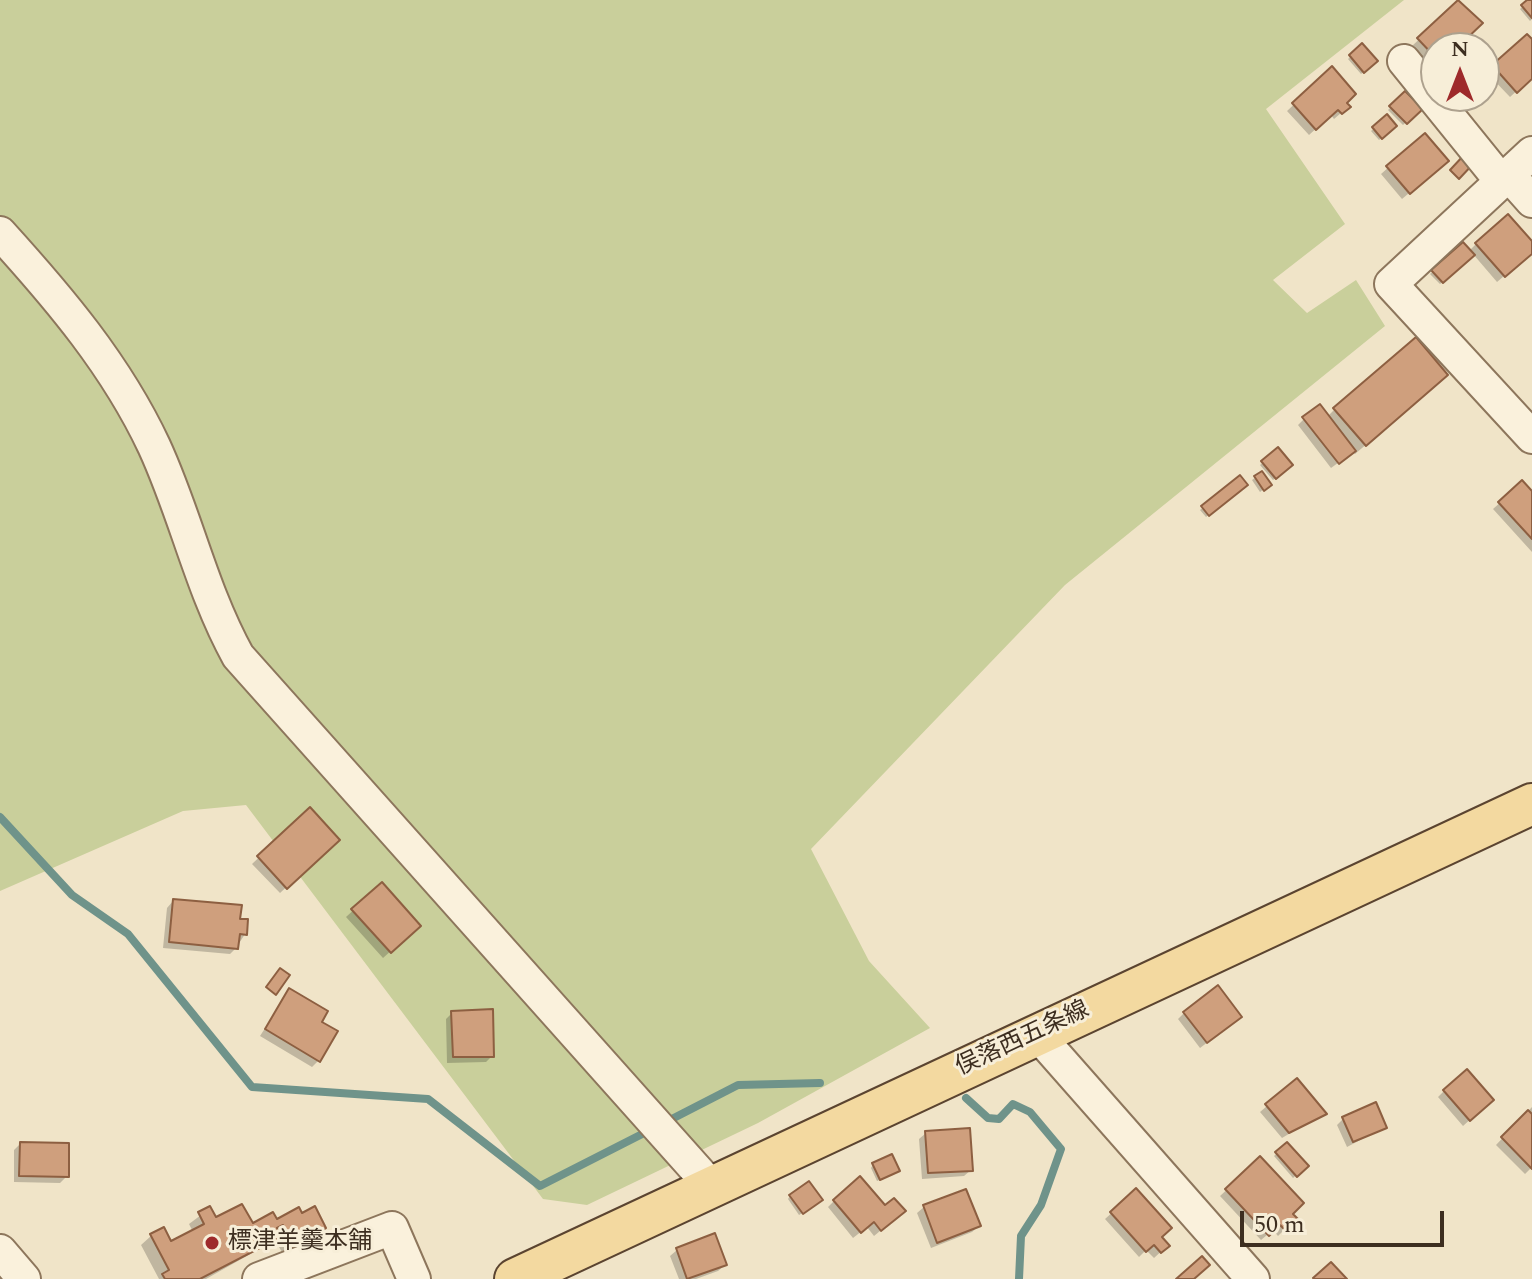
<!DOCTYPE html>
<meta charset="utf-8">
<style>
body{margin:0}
#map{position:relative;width:1532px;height:1279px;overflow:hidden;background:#f0e4c8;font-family:Spectral,serif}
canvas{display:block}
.north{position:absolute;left:1420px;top:32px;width:80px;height:80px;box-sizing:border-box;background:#f7eed8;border:2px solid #ada18e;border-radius:50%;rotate:0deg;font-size:22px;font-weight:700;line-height:32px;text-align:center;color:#3d2e20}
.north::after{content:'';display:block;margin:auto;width:28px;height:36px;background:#9e2a2b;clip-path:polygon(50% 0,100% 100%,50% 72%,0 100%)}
.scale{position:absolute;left:1240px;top:1211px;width:204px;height:36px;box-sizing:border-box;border:4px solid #3d2e20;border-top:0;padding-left:10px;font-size:24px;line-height:28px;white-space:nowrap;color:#3d2e20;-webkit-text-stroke:6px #f7eed8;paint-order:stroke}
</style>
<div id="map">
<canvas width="1532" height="1279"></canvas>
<div class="north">N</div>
<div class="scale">50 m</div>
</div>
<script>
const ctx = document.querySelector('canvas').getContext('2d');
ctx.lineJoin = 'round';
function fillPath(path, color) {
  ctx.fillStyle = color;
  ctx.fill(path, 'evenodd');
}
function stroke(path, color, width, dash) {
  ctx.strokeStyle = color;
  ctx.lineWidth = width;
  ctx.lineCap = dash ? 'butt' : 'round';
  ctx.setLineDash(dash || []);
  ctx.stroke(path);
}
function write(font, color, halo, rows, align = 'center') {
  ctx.font = font + ' Spectral,"Noto Sans JP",serif';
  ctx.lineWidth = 6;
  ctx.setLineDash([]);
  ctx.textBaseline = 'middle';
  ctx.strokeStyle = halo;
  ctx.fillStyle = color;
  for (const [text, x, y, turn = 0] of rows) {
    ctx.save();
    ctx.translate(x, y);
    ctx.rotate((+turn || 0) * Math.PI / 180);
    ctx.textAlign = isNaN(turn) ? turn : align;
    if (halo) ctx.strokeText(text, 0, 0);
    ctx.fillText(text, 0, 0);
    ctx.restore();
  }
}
fillPath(new Path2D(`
 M0,0h1404l-138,109 79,115 -72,56 34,33 49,-33 29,46 -320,259 -254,264 58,112 61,67 -172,95 -171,82 -44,-6 -297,-394 -63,6 -183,80z`), '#c9cf9b');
fillPath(new Path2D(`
 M1530,0l2,19 -2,2 -10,-12z
 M1460,1l20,22 -20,19 2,6h-26v23l-24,-25z
 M1532,42v35l-22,20 -23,-24z
 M1362,46l13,15 -14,13 -13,-15z
 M1332,69l16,38 -14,12 -3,-4 -22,20 -22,-24z
 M1405,94l15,15 -17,16 -15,-15z
 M1387,117l8,9 -16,14 -8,-9z
 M1424,136l16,31 -38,32 -21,-25z
 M1463,244l6,7 7,-7h56v8l-35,30 -24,-28 -33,30 -10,-10z
 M1436,385l-81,69 -2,-2 -22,16 -33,-43 6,-6 23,-2 8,-8z
 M1278,450l12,15 -17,15 -13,-15z
 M1262,473l8,11 -10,8 -8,-12z
 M1240,478l6,7 -40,32 -6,-7z
 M1522,483l10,11v58l-39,-43z
 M309,810l28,30 -57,53 -28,-29z
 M381,885l31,47 -29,26 -37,-41z
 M173,901l65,20 7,13 -9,14 -6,6 -67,-6 4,-40z
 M289,991l30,31 -1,39 -6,6 -52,-31z
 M452,1013l40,43 -6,6 -39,1 -1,-44z
 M1184,1013l49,10 -33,25 -22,-29z
 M1444,1091l41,15 -22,20 -25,-29z
 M1267,1106l57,7 -42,25 -22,-26z
 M1532,1107v60l-7,7 -29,-29z
 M1343,1119l42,8 -38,20 -10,-22z
 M926,1133l45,37 -7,6 -42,3 -3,-40z
 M20,1144l47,32 -7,7 -46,-1v-32z
 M1287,1144l19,22 -13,12 -19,-22z
 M1260,1159l35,60 -17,17 -5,-6 -12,10 -41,-44z
 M873,1165l22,8 -18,8 -6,-13z
 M1136,1191l31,55 -13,12 -8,-8 -7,7 -34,-38z
 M790,1196l28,7 -19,12 -11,-16z
 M834,1201l51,7 12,9 -23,19 -7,-9 -14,11 -25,-31z
 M924,1207l55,19 -7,6 -41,16 -14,-35z
 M209,1209l6,11 37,6 49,-11 23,13 -10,10 -31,16 -8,-14 -69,39h-47l-18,-34 10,-9 19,7 23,-11 -4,-8z
 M677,1250l48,15 -7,6 -22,8h-17l-9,-23z`), '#0003');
stroke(new Path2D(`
 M0,817l72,78 56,39 124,153 176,12 112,87 112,-57
 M966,1098l22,20 11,1 14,-15 17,8 31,37 -20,56 -20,31 -2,43
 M664,1123l74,-38 82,-2`), '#6f938a', 8);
const building = new Path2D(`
 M1458,0l25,23 -20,19 1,6h-28v10l-19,-20z
 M1527,0h5v18l-11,-13z
 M1527,34l5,5v40l-15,14 -25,-28z
 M1362,43l16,18 -14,12 -15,-18z
 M1332,66l24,28 -9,9 4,4 -9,7 -4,-4 -22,20 -24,-27z
 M1405,91l18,18 -16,15 -18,-18z
 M1387,114l10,12 -15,13 -10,-12z
 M1425,133l24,28 -39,33 -24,-28z
 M1464,155l10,8 -15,16 -9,-9z
 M1508,214l24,27v13l-27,23 -30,-34z
 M1463,242l12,13 -32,28 -12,-13z
 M1416,337l32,38 -82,71 -33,-38z
 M1320,404l36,47 -17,13 -37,-47z
 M1278,447l15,18 -17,14 -15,-18z
 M1262,471l10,14 -8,6 -10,-15z
 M1240,475l8,10 -39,31 -8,-10z
 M1522,480l10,11v48l-34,-37z
 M310,807l30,33 -53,49 -30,-33z
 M382,882l39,44 -30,27 -40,-44z
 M173,899l69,6 -2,14h8l-1,16 -7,-1 -2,15 -69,-7z
 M280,968l10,7 -14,20 -10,-8z
 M1218,985l24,32 -35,26 -24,-31z
 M289,988l39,23 -6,11 16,9 -18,31 -55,-33z
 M493,1009l1,48h-41l-2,-46z
 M1467,1069l27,31 -24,21 -27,-31z
 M1297,1078l30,36 -38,19 -24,-29z
 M1376,1102l11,26 -34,14 -11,-25z
 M1528,1110l4,4v55l-31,-32z
 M970,1128l3,43 -45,2 -3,-42z
 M20,1142l49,1v34l-50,-1z
 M1287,1142l22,24 -12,11 -22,-25z
 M892,1154l8,17 -20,9 -8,-17z
 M1260,1156l44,47 -11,11 5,5 -12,12 -6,-6 -11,11 -44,-47z
 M860,1176l25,29 9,-7 12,13 -25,20 -7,-9 -13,11 -28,-33z
 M809,1181l14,19 -20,14 -14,-19z
 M1136,1188l36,40 -10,9 8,9 -9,7 -7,-8 -8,7 -36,-40z
 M966,1189l15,37 -44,17 -14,-38z
 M242,1204l11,19 20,-11 4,7 22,-12 3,6 13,-7 11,22 -33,18 -10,-21 -6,3 4,9 -81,42h-35l-3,-5 7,-4 -19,-36 14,-7 7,14 33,-17 -6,-12 12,-6 6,11z
 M715,1233l12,32 -40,14 -11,-31z
 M1202,1256l8,9 -16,14h-18z
 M1331,1262l16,17h-33l-1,-1z`);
fillPath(building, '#cf9f7d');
stroke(building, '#8d5f41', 2);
const minor = new Path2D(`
 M1404,61l97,120
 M1532,153l-141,131 141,153
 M1508,174l24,27
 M0,233c59,65 116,132 154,213 32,69 47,143 84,210l473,530
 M1037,1034l216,245
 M0,1251l24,28
 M259,1279l133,-51 22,51`);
const major = new Path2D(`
 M515,1279l1017,-475`);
stroke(minor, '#8d765c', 36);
stroke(major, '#5b4430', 44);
stroke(minor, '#faf1dc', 32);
stroke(major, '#f3d9a0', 40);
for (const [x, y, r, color] of [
 [212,1243,8,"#9e2a2b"]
]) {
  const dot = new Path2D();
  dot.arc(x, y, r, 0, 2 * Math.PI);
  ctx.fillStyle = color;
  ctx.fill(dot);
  stroke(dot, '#f7eed8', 3);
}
write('24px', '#3d2e20', '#f7eed8', [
 ["俣落西五条線",1023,1040,-25]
]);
write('24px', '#3d2e20', '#f7eed8', [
 ["標津羊羹本舗",228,1243]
], 'left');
</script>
